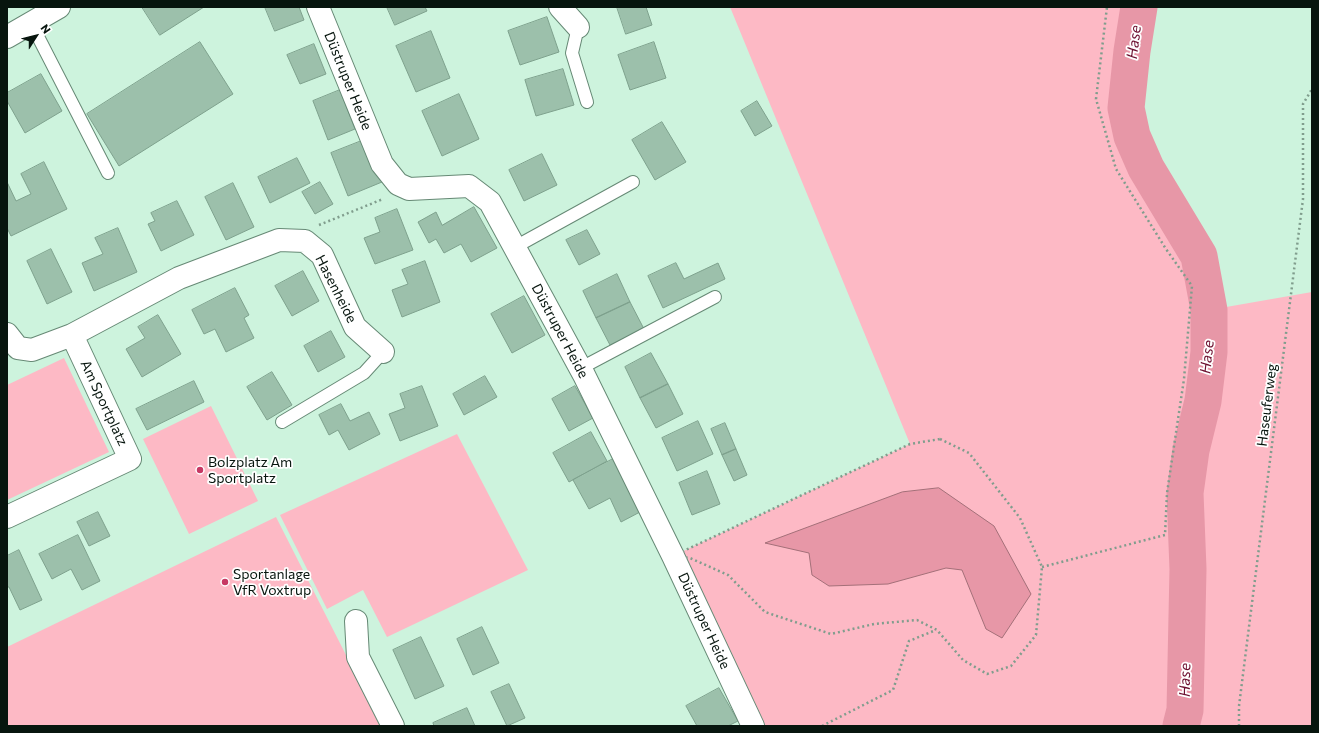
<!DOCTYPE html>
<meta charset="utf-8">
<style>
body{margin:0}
#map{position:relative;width:1319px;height:733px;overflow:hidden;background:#cdf3dd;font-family:Commissioner,sans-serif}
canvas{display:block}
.frame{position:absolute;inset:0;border:8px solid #07150e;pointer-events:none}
.north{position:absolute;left:16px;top:16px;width:40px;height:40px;-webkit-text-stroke:3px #fff;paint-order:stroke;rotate:54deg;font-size:11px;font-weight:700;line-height:16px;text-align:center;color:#07150e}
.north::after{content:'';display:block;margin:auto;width:14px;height:18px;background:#07150e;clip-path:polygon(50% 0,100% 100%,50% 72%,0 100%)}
</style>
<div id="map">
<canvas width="1319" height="733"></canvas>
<div class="frame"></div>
<div class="north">N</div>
</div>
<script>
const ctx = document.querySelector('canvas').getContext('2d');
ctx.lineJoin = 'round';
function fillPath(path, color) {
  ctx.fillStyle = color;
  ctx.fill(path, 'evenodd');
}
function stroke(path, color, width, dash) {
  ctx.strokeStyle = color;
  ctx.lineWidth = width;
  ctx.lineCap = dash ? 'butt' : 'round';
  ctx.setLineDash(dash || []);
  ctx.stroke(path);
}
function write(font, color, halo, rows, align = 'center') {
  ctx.font = font + ' Commissioner,sans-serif';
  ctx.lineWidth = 3.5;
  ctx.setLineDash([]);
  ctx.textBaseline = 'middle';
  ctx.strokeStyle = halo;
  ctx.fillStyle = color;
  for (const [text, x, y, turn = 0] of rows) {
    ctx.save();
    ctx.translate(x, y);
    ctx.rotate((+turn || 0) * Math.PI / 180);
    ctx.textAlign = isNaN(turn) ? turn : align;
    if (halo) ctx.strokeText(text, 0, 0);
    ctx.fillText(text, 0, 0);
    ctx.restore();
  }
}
fillPath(new Path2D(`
 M730,7h409l-7,44 -6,57 6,28 14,32 53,88 10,54 103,-18v434h-559l-80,-170 237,-112z
 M64,358l45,94 -102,48v-115z
 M211,406l47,95 -69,33 -46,-95z
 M457,434l71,136 -141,67 -24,-47 -36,19 -47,-94z
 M276,517l106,209h-375v-79z`), '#fdb9c5');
const water = new Path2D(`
 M939,488l55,38 37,68 -29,44 -16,-9 -24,-59 -16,-2 -58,16 -59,2 -17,-11 -3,-22 -44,-10 137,-51z`);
fillPath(water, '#e797a7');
stroke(water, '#a47079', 1);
stroke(new Path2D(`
 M1139,7l-7,44 -6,57 6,28 14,32 53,88 10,54v42l-6,49 -12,49 -6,43 3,76 -3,141 -4,16`), '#e797a7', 37);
const building = new Path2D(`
 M142,7h62l-44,28z
 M265,7h34l5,13 -29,11z
 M387,7h38l2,4 -32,14z
 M617,7h29l6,18 -26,9z
 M547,17l12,35 -39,13 -12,-34z
 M431,31l19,47 -34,14 -20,-46z
 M200,42l33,52 -114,72 -32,-52z
 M654,42l12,36 -36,12 -12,-35z
 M314,44l12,30 -26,10 -13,-29z
 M563,69l11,36 -38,11 -11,-36z
 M41,74l21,37 -37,22 -18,-32v-8z
 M340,90l15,39 -27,11 -15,-39z
 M459,94l20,45 -37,17 -20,-45z
 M757,101l15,25 -17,10 -14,-25z
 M662,122l24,40 -31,18 -23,-40z
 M364,140l18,42 -34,14 -17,-43z
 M542,154l15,31 -33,16 -15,-31z
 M297,158l13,25 -40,20 -12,-26z
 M44,162l23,47 -56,27 -4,-8v-46l9,19 15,-7 -10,-20z
 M320,182l13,22 -18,10 -13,-22z
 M233,183l21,44 -28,13 -21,-43z
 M177,201l17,34 -33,16 -13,-27 7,-3 -4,-8z
 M474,207l23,41 -26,14 -10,-18 -17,9 -8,-14 -7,4 -11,-21 18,-10 6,13z
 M397,209l16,41 -38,14 -11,-26 16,-6 -5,-14z
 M118,228l19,44 -43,19 -12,-28 21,-9 -8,-16z
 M587,230l13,24 -21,11 -13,-25z
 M51,249l21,43 -25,12 -20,-43z
 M425,261l15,41 -38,15 -10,-27 16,-6 -6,-14z
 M676,263l8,16 34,-16 7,16 -62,29 -15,-32z
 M303,271l16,30 -27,15 -17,-30z
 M617,274l13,28 -34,16 -13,-27z
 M235,288l14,27 -5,3 10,20 -28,14 -11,-23 -11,5 -12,-24z
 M524,296l21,39 -33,18 -21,-39z
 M630,302l14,27 -34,16 -14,-27z
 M158,315l23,39 -39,23 -16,-28 19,-11 -7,-11z
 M331,331l14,26 -27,15 -14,-26z
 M651,353l17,31 -28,14 -15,-31z
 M272,372l20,33 -25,15 -20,-33z
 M485,376l12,21 -33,18 -11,-21z
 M194,381l10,21 -57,28 -11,-21z
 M668,384l15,30 -27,14 -16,-30z
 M422,386l16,40 -38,15 -11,-27 16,-6 -5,-14z
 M575,386l18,32 -24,13 -17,-32z
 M341,404l9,17 19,-9 11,22 -31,16 -11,-20 -9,5 -10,-20z
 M698,421l15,33 -36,17 -15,-33z
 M725,423l11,26 -14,6 -11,-26z
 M591,432l16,29 -38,21 -16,-29z
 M736,449l11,26 -13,6 -12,-26z
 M613,459l27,53 -19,10 -11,-24 -21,11 -16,-29z
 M707,471l13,33 -28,11 -13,-32z
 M98,512l12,24 -21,10 -12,-24z
 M78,535l22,46 -18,9 -11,-21 -19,10 -13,-25z
 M19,550l23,50 -22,10 -11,-23h-2v-31z
 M482,627l17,36 -26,12 -16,-36z
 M421,637l23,49 -29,13 -22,-49z
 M509,684l16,34 -18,8 -16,-34z
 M719,688l19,33 -10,5h-31l-11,-20z
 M467,708l8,18h-41l-1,-3z`);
fillPath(building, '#9cc0ab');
stroke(building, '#7ea18d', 1);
const service = new Path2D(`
 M31,23l77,150
 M578,27l-6,26 15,49
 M515,247l118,-65
 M581,368l134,-71
 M282,422l82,-49 19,-21`);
const minor = new Path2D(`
 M318,7l64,157 16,20 11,5 60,-3 21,16 94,173 89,181 80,170
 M560,7l18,20
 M7,37l52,-30
 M7,334l11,14 14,2 40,-15 107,-57 100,-38 26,1 17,14 33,72 28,25
 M7,517l123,-58 -58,-124
 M356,621l2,36 35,69`);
stroke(service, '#668975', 14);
stroke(minor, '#668975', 24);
stroke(new Path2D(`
 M319,225l64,-26
 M940,439l29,14 51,65 22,49 -6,68 -25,31 -24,8 -24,-14 -26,-30 -20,-10 -43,4 -43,10 -66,-22 -37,-37 -38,-17 -17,-2 237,-112z
 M1042,567l123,-32 2,-42 17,-114 8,-93 -26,-37 -50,-80 -20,-70 11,-92
 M822,726l71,-36 16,-49 27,-11
 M1239,726v-20l64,-507v-95l9,-15`), '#809d8d', 2.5, [2, 3]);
stroke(service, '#fff', 12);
stroke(minor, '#fff', 22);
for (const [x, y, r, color] of [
 [200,470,4,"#c73964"],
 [225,582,4,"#c73964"]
]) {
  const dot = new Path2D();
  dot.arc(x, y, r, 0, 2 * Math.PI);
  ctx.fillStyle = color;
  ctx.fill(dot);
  stroke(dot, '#fff', 1.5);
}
write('14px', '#07150e', '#fff', [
 ["Düstruper Heide",348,81,68],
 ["Hasenheide",336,289,63],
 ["Düstruper Heide",560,331,62],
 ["Am Sportplatz",104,403,65],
 ["Haseuferweg",1267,405,-83],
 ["Düstruper Heide",704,621,65]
]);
write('14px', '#07150e', '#fff', [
 ["Bolzplatz Am",208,462],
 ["Sportplatz",208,478],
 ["Sportanlage",233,574],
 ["VfR Voxtrup",233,590]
], 'left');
write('italic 15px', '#6c0f2f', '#fff', [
 ["Hase",1134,42,-83],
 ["Hase",1207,357,-84],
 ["Hase",1185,680,-89]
]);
</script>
